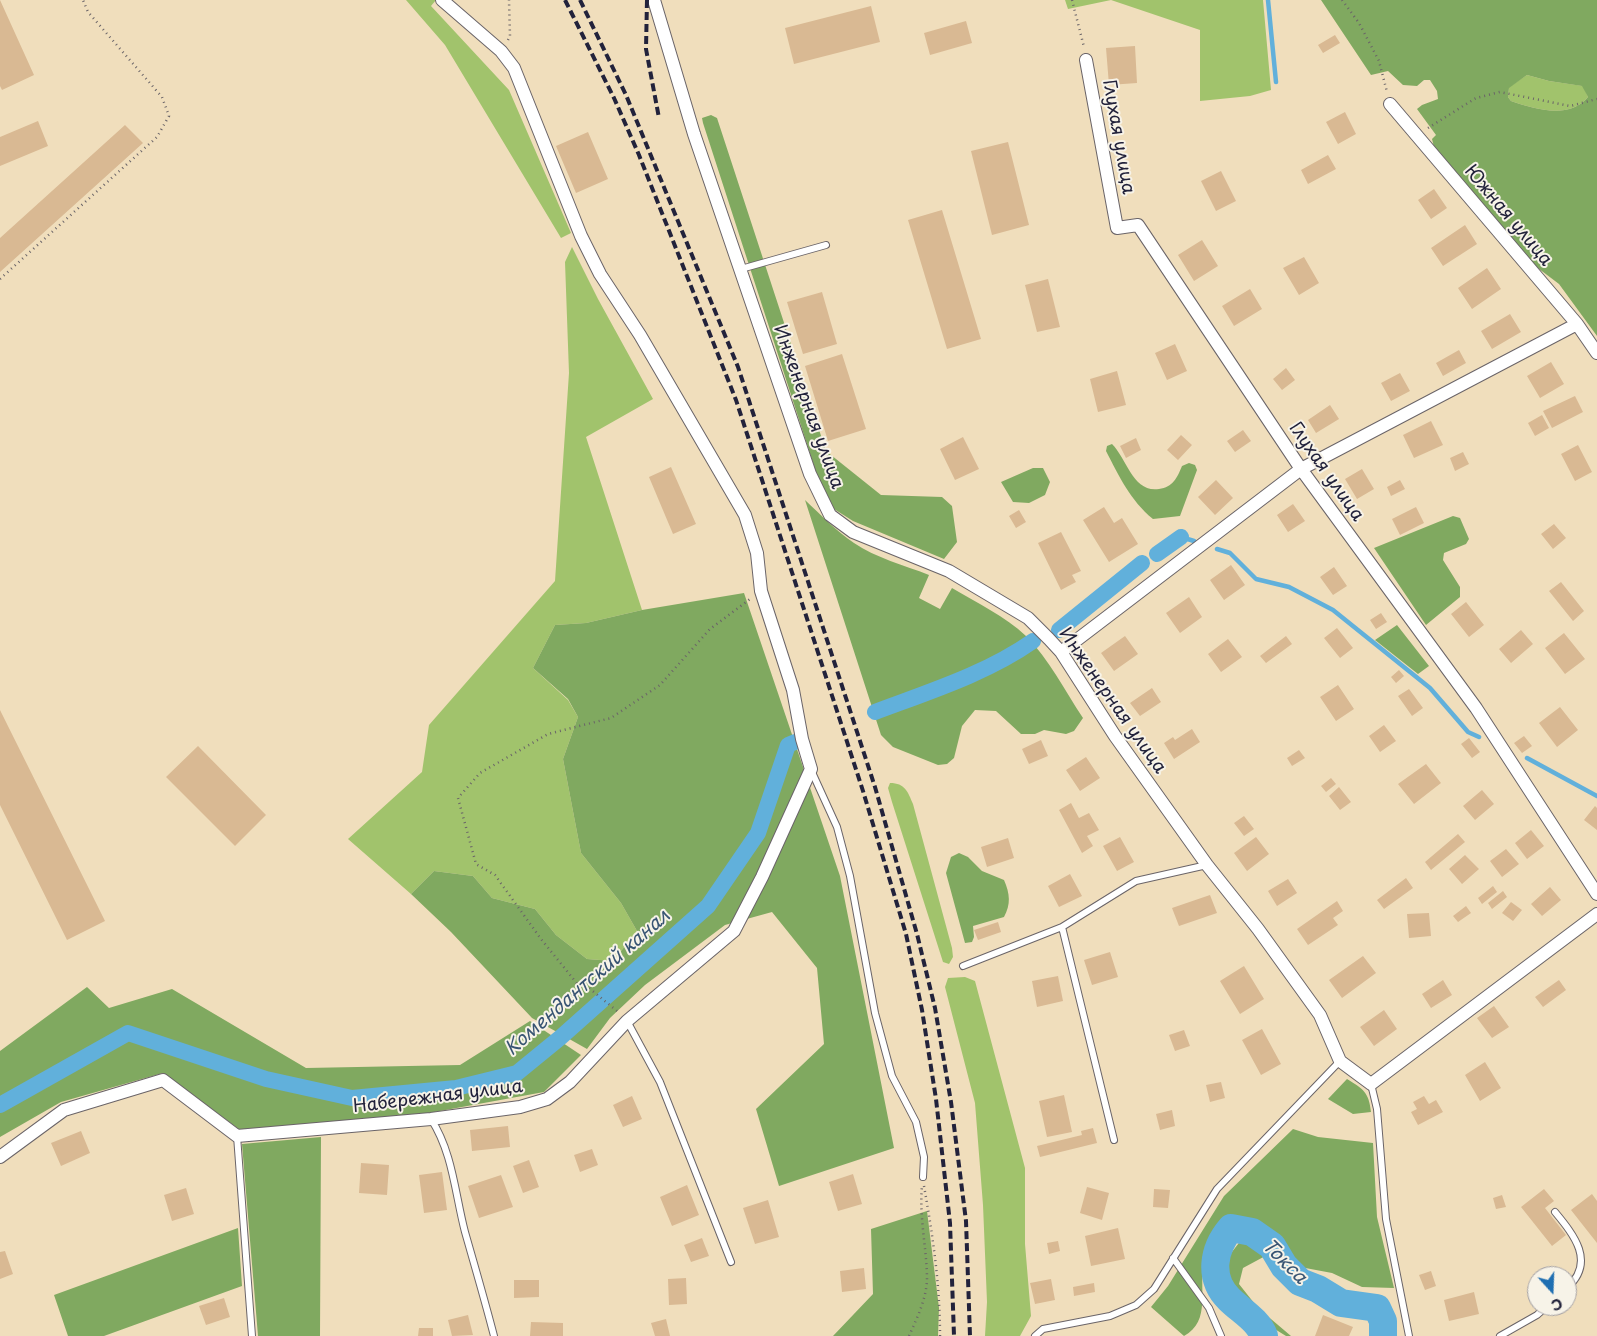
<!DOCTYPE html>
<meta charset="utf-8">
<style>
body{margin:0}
#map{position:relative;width:1597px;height:1336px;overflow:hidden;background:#f0debc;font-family:"Playpen Sans",sans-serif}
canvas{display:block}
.north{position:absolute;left:1527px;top:1266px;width:50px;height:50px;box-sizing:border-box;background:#f7f3e8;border:1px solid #a29fa3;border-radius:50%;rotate:160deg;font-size:14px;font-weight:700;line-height:20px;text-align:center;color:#22223b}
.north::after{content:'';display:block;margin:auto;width:18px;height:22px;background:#1f6fb2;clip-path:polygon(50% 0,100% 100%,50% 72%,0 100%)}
</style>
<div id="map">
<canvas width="1597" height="1336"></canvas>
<div class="north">С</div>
</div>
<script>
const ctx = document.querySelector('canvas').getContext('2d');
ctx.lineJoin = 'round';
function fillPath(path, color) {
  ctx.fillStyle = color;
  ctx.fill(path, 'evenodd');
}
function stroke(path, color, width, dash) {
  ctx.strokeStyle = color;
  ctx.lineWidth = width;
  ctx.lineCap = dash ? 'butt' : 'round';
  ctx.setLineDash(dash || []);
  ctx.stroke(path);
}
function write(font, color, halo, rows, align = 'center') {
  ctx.font = font + ' "Playpen Sans",sans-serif';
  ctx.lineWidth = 4;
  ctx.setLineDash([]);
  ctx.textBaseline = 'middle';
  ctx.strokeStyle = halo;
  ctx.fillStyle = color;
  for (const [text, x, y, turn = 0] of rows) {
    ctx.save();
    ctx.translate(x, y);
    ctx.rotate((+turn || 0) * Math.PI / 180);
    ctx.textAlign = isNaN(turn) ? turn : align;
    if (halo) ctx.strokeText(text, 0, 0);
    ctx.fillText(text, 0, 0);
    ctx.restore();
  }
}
fillPath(new Path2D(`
 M406,0h30l-5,6 78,84 62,143 -10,5 -116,-193z
 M1065,0h198l8,90 -21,6 -50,5v-71l-89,-30 -43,9z
 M1527,75l22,6 34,5 5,11c-19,23 -53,12 -77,4l-3,-4 1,-10z
 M572,247l26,52 55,100 -67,38 56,173 -56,13 -31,2 -22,43 35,32 10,17 -15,42 18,94 40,50 16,28 -24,30 -26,-2 -31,-24 -21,-26 -43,-11 -19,-22 -39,-5 -23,23 -63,-55 74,-67 7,-47 126,-144 14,-208 -4,-111z
 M890,783c15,0 18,9 23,21l39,144 1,9 -4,7 -6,-2 -51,-160 -4,-14z
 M965,977l10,4 50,187v76l6,72 -11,20h-35l2,-34 -4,-97 -8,-102 -30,-116 3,-9z`), '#a1c36c');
fillPath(new Path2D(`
 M1321,0h276v336l-38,-52 -45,-34 -80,-103 -2,-8 4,-4 -19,-26 5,-4 16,-6 -1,-8 -7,-11h-6l-7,6 -14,-1 -15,-14 -17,4zM1527,75l22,6 33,5 6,11c-19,23 -53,12 -77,4l-3,-4 1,-9z
 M711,115l6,3 109,333 55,44 61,2 10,9 5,36 -13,17 -91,-38 -19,-12 -18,-37 -113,-349 -1,-5z
 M1112,444c15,15 21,49 47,45 14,-2 18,-11 23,-23l7,-3 6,2 2,5 -17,46 -27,3c-23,-19 -34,-43 -47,-68l1,-5z
 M1033,468h10l7,14 -5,13 -16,8 -16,-1 -12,-20z
 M805,500c16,15 31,31 49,43 22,15 50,22 75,32l-10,23 21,11 12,-21c25,15 53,28 74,48 23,23 39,55 57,82l-9,13 -8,3 -22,-4 -9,4h-14l-25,-23 -21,-1 -13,16 -8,32 -7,6 -9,1 -45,-18 -12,-12z
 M1453,516l7,2 9,21 -3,5 -22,9 -1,7 17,27v10l-34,28 -52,-77z
 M744,593l96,283 54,272 -115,38 -23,-77 68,-65 -7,-76 -45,-56 -47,13 -80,60 -35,33 -23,31 -55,-31 -81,-86 -40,-38 23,-23 39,5 19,22 43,11 21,26 31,24 26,2 24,-30 -16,-28 -40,-50 -18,-94 15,-42 -10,-18 -35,-31 22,-43 31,-2 56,-13z
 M1397,625l32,41 -11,8 -43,-34z
 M959,853l9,4 14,14 22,9c6,14 7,24 0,37l-31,9 1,11 -2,5 -7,1 -19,-70 5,-16z
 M87,987l22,21 63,-19 134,79 154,-3 70,-44 51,34 -37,37 -115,21 -189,17 -77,-57 -102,29 -61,35v-86z
 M1347,1079c16,10 22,13 24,33l-18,2 -25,-15z
 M1293,1129l25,8 55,6 4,74 17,71 -32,-1 -30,-14 -32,-6 -22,-25 -25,-14 -22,-4c-10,11 -23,24 -27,38 -6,26 8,59 -20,74l-33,-29 17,-21 56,-90z
 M321,1137l-1,199h-62l-16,-192z
 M927,1211l12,97 -1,28h-105l40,-42 -2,-65z
 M238,1228l4,58 -138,50h-36l-14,-41z
 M1254,1238l15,16 -26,14 -4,16 19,24 33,28h-5l-21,-13 -36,-35 -5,-18 4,-13 14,-18z`), '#80a960');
stroke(new Path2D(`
 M1268,0l8,82
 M1181,537l13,4
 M1217,549l13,4 26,26 33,8 44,23 97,78 38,44 11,5
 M1527,758l70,38`), '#61b0db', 4.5);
stroke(new Path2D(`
 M1157,554l24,-17
 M1059,630l83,-67
 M875,712c53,-20 111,-38 158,-71
 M0,1105l128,-72 138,46 86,19 104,-10 61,-15 44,-36 147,-131 50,-73 30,-88 7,-3`), '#61b0db', 16);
stroke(new Path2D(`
 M1264,1336c-6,-16 -23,-25 -35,-37 -21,-21 -16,-50 2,-71l21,4 20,14 12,20 16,16 18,7 23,14 36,5 6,13v15`), '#61b0db', 28);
fillPath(new Path2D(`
 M0,0l34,75 -32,15 -2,-4z
 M871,6l9,36 -86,22 -9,-36z
 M966,21l6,22 -42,12 -6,-22z
 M1335,35l5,8 -17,10 -5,-8z
 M1135,46l2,37 -28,2 -3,-37z
 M1345,112l11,22 -18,10 -12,-22z
 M38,121l10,25 -48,20v-29z
 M125,125l18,18 -143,129v-34z
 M588,132l20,47 -32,14 -20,-47z
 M1008,142l21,83 -37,10 -21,-84z
 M1328,155l8,14 -28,15 -7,-14z
 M1221,171l15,30 -20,10 -15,-30z
 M1434,189l13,19 -16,11 -13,-19z
 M942,210l39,129 -34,10 -39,-129z
 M1465,225l12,19 -34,22 -12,-18z
 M1202,240l16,26 -24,15 -16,-26z
 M1304,257l15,26 -20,12 -16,-27z
 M1487,268l14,21 -29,20 -14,-21z
 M1048,279l12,48 -23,5 -12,-47z
 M1250,289l12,20 -28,17 -12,-20z
 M822,292l15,52 -34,10 -16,-52z
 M1510,314l11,18 -29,17 -11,-18z
 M1175,344l12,27 -20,9 -12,-27z
 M1459,350l7,13 -23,13 -7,-13z
 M842,354l24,75 -38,12 -23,-75z
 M1551,362l13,22 -24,14 -13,-22z
 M1286,368l9,12 -13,10 -9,-11z
 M1117,371l9,34 -28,7 -8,-33z
 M1400,373l10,18 -19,10 -10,-18z
 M1575,396l8,16 -31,16 -9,-17z
 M1330,405l9,14 -23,14 -8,-13z
 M1542,415l7,13 -14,8 -7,-13z
 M1431,421l12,24 -29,13 -11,-23z
 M1243,430l8,11 -16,11 -8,-11z
 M1181,435l11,10 -14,15 -11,-10z
 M963,437l16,32 -24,11 -15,-31z
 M1136,438l5,12 -15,8 -6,-12z
 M1578,445l14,27 -17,9 -14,-27z
 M1463,452l6,12 -14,7 -5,-13z
 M671,467l25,57 -23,10 -24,-57z
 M1362,469l12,20 -17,10 -12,-20z
 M1216,480l17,18 -18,17 -17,-18z
 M1400,480l5,9 -14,7 -4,-9z
 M1293,504l12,17 -17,11 -11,-17z
 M1104,507l10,16 8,-5 16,26 -29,18 -26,-42z
 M1416,507l8,16 -24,12 -8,-16z
 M1019,510l7,12 -10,6 -7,-12z
 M1554,524l12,14 -13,11 -12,-15z
 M1061,532l20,39 -9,4 4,7 -15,8 -23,-47z
 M1231,565l14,20 -21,15 -14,-20z
 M1334,567l13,19 -14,9 -13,-18z
 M1561,582l23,29 -11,10 -24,-30z
 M1189,597l13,20 -22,16 -14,-20z
 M1466,602l18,23 -15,12 -18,-23z
 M1381,613l6,9 -11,7 -6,-9z
 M1337,628l16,20 -13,10 -16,-20z
 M1521,630l12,14 -22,19 -12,-14z
 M1564,633l21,26 -20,15 -20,-26z
 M1125,636l13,18 -24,17 -13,-18z
 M1286,636l6,8 -26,19 -6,-7z
 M1228,639l14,18 -21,15 -13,-18z
 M1399,670l5,6 -8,7 -5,-6z
 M1338,685l16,24 -18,12 -16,-24z
 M1152,688l9,14 -21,14 -10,-13z
 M1409,689l14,19 -11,8 -14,-20z
 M1560,707l18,23 -21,17 -18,-24z
 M0,710l105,211 -38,19 -67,-135z
 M1384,725l12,16 -16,11 -11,-16z
 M1192,729l8,13 -26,17 -10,-16 9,-6 2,3z
 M1524,736l8,10 -10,7 -8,-10z
 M1469,738l11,14 -8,6 -11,-14z
 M1041,740l7,16 -19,8 -7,-15z
 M198,746l68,69 -31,31 -69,-69z
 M1299,750l6,8 -13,8 -5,-8z
 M1086,757l14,21 -20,13 -14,-21z
 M1426,764l15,19 -27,21 -16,-20z
 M1331,778l5,6 -10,8 -5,-6z
 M1339,787l12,15 -11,8 -11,-14z
 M1482,790l12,14 -19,16 -12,-14z
 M1071,803l8,15 10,-5 10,17 -12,6 6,10 -11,7 -23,-43z
 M1595,806l2,2v22l-13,-10z
 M1244,816l10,13 -10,7 -10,-13z
 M1531,830l13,16 -17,13 -12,-16z
 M1458,834l7,8 -34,28 -6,-8z
 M1120,837l14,25 -17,9 -14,-25z
 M1256,837l13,17 -22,17 -13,-18z
 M1008,838l6,20 -27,9 -6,-20z
 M1506,849l13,15 -17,13 -12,-16z
 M1465,855l14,14 -17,15 -13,-15z
 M1070,874l12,22 -23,11 -11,-21z
 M1406,878l7,10 -29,21 -7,-9z
 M1288,879l9,14 -20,13 -9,-15z
 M1493,886l4,6 -15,12 -4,-6z
 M1550,887l11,13 -19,16 -11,-12z
 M1503,891l4,6 -15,12 -4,-6z
 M1210,895l7,18 -38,13 -7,-18z
 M1337,901l6,10 -10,7 5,7 -30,20 -11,-16z
 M1511,902l11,8 -9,11 -11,-8z
 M1466,906l5,7 -13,9 -5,-6z
 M1429,913l2,23 -22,2 -2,-24z
 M998,922l3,10 -23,8 -4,-10z
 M1110,952l8,25 -26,8 -8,-25z
 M1363,956l13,17 -34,25 -13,-18z
 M1244,966l20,33 -24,15 -20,-33z
 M1058,976l5,25 -26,6 -5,-26z
 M1443,980l9,15 -21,13 -9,-14z
 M1559,980l7,10 -23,17 -8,-10z
 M1494,1006l15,21 -17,11 -15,-20z
 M1384,1010l13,19 -23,17 -14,-19z
 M1262,1029l19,35 -20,11 -19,-35z
 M1184,1030l6,16 -15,5 -6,-16z
 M1485,1062l16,26 -21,13 -15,-26z
 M1221,1082l4,16 -15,4 -4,-17z
 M1064,1095l8,37 -25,5 -8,-36z
 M632,1096l10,23 -19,8 -10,-22z
 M1424,1096l5,8 7,-4 7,12 -25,13 -7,-13 6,-3 -4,-7z
 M1172,1110l3,16 -15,4 -4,-16z
 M508,1126l2,21 -38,4 -2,-21z
 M1093,1128l4,15 -57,14 -3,-11 45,-11 -1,-4z
 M81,1131l9,22 -29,13 -10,-23z
 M592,1149l6,16 -18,7 -6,-17z
 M529,1160l10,27 -16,6 -10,-27z
 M361,1163l28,2 -2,30 -28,-2z
 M442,1172l5,38 -23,3 -5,-38z
 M853,1174l9,30 -24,7 -9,-29z
 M501,1175l12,32 -34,11 -11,-32z
 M687,1185l12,30 -27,11 -12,-29z
 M1087,1187l22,6 -7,27 -22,-7z
 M186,1188l8,26 -22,7 -8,-26z
 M1154,1189l16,1 -2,18 -15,-1z
 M1544,1189l10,12 -9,7 21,27 -14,11 -31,-39z
 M1592,1194l5,7v42l-26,-33z
 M1502,1195l4,12 -10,2 -3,-11z
 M768,1200l11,37 -24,7 -12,-36z
 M1118,1228l7,31 -34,7 -6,-30z
 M702,1238l7,18 -18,6 -7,-17z
 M1058,1241l2,10 -11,3 -2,-11z
 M5,1251l8,23 -13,5v-27z
 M864,1268l2,21 -24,3 -2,-21z
 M1431,1271l5,15 -11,4 -6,-15z
 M686,1278l1,26 -18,1 -1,-26z
 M1051,1279l4,21 -20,4 -5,-21z
 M514,1280h25v17l-25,1z
 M1094,1283l1,9 -21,4 -1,-9z
 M1474,1292l5,22 -30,7 -5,-21z
 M224,1298l6,19 -24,8 -7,-19z
 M468,1315l5,20 -21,1 -4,-16z
 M1323,1315l30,12 -4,9h-34z
 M666,1319l4,17h-15l-4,-13z
 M531,1322l32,1v13h-33z
 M419,1328h14v8h-15z`), '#d9b993');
const service = new Path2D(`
 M741,269l85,-24
 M811,770l26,57 13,49 25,137 17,63 24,46 8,35 -1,20
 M963,966l99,-39
 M627,1021l33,61 71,180
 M1371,1084l6,25 9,110 23,117
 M431,1119c22,34 24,75 34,113 10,35 20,69 29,104
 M237,1136l15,200
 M1114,1140l-52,-213 74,-46 71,-16
 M1555,1212c19,23 41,50 12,76
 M1173,1258l36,50 12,28
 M1035,1336l8,-7 67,-13 26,-11 18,-16 63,-100 123,-128
 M1500,1336l37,-21 10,-9`);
const minor = new Path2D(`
 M654,0l40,134 116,340 20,41 23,17 96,39 79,47 21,21 12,13 54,84 92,129 51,64 62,86 20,46 31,23 226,-170
 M1086,60l31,168 21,-3 163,244 175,239 121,186
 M1390,104l187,220 20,29
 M1061,652l240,-183 276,-145
 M0,1157l64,-47 99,-30 74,56 194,-17 89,-12 27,-8 23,-17 57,-61 107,-90 28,-54 49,-108 -9,-30 -9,-49 -32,-99 -4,-38 -12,-38 -105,-180 -40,-61 -19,-38 -67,-168 -13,-17 -59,-51`);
stroke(service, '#6a6468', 8);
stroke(minor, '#6a6468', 14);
stroke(new Path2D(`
 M1072,0l12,47
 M1342,0l17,23 20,38 8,31
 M508,40l2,-4 -1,-36
 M1428,128l48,-30 24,-6 70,14 27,-7
 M0,279l157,-142 12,-21 -7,-19 -74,-85 -5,-12
 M617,1011l-28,-23 -10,-2 -38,-47 -46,-64 -19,-11 -18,-66 22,-25 68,-39 63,-16 49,-33 50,-56 40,-30
 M924,1186c9,51 16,99 16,150
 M909,1336c8,-18 17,-36 18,-56 0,-31 -8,-62 -5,-94`), '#6a6468', 2.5, [1, 4]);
stroke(service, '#fff', 6);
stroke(minor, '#fff', 12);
stroke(new Path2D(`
 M565,0l49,98 25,57 97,245 127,391 43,143 16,76 14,89 14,124 4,113
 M580,0l46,95 112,272 137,420 42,147 18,74 16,94 15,119 4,115
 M647,0l-1,49 13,69`), '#22223b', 4, [8, 4]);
write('18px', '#22223b', '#f7f3e8', [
 ["Глухая улица",1118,137,80],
 ["Южная улица",1508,216,50],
 ["Инженерная улица",808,407,70],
 ["Глухая улица",1326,472,55],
 ["Инженерная улица",1112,701,55],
 ["Набережная улица",438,1097,-7]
]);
write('italic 19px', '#385473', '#f7f3e8', [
 ["Комендантский канал",588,983,-41],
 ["Токса",1284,1262,45]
]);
</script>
